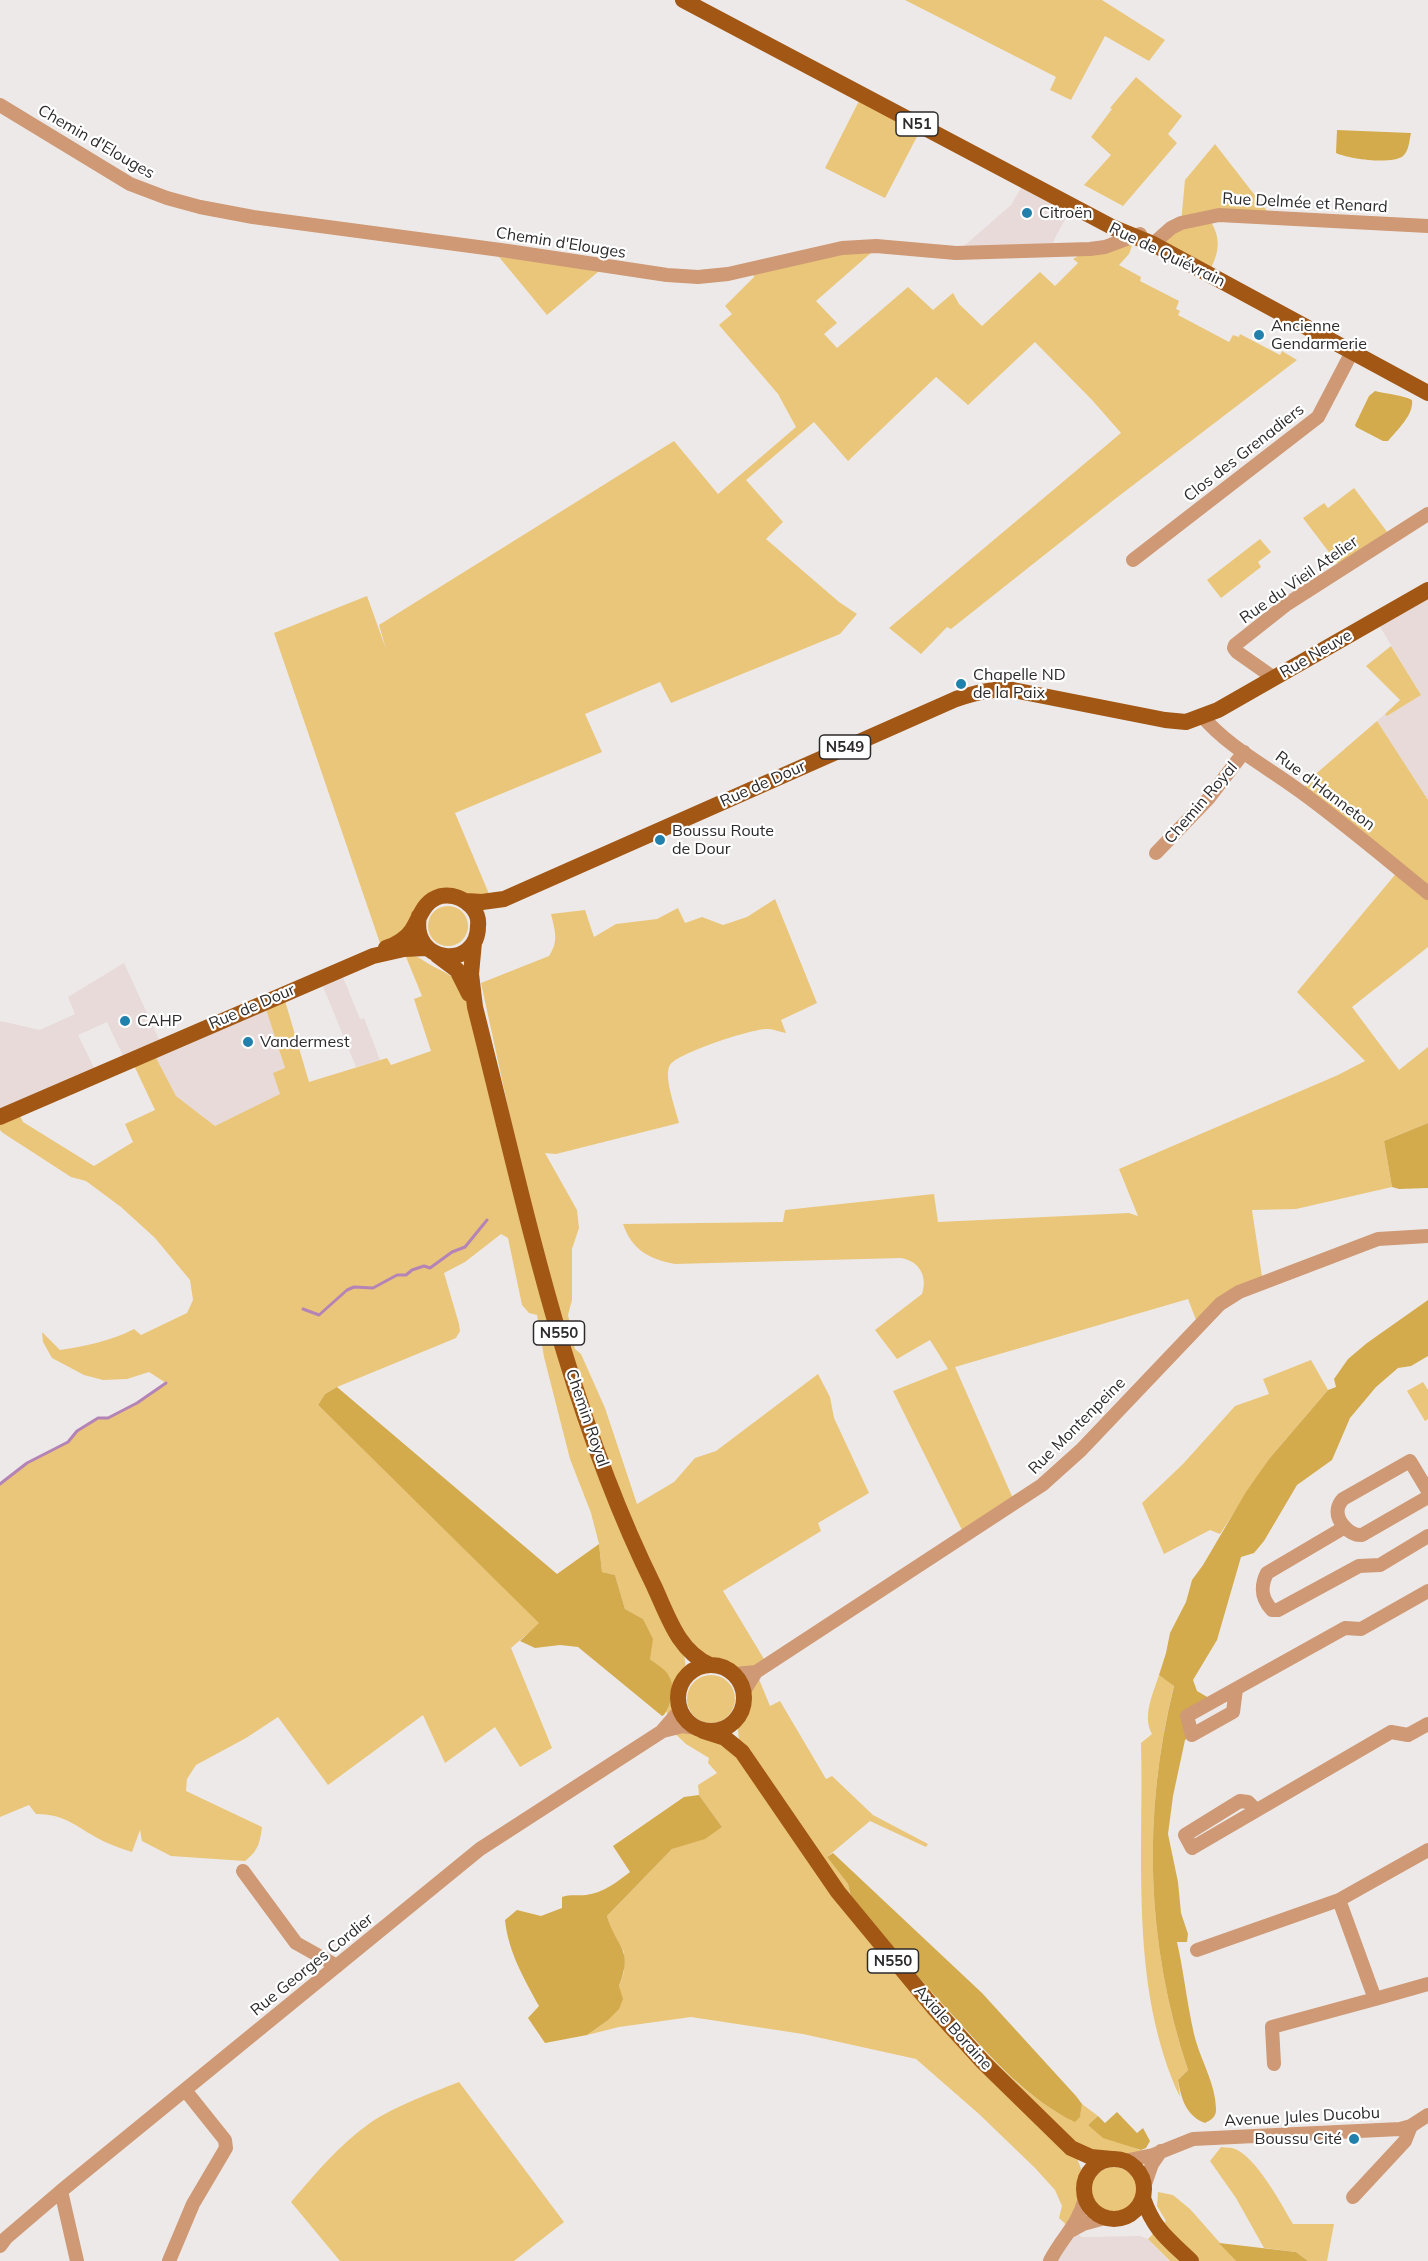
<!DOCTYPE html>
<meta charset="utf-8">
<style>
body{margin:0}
canvas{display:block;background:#ede9e8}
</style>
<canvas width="1428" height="2261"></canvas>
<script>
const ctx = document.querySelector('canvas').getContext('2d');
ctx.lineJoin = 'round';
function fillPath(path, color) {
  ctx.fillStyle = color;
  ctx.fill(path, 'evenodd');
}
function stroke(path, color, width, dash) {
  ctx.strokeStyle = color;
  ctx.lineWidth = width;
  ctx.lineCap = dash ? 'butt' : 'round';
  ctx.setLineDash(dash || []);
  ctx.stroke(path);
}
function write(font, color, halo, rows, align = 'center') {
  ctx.font = font + ' Mulish,sans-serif';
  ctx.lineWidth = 4.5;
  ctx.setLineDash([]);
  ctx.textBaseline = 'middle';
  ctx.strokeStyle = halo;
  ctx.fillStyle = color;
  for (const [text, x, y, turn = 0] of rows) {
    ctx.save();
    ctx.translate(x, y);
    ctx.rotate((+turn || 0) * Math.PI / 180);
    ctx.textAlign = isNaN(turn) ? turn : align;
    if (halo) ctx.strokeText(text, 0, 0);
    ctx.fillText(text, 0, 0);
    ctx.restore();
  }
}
fillPath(new Path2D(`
 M1025,181l47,25 -17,32 -4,12 -95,3 55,-48z
 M1428,590v210l-51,-79 8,-7 2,2 34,-21 -45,-75z
 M124,963l38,83 102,-43 21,65 -4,26 -66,32 -39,-30 -24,-46 -26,12 -19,-40 -29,13 19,39 -97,37v-90l40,9 35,-16 -7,-17z
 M340,970l20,49 4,-1 16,42 -24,7 -36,-88z
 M1072,2230l10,7 58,-1 8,3 21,22h-119z`), '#e7dad8');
fillPath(new Path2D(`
 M905,0h197l63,40 -16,21 -44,-25 -34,64 -21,-10 6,-13z
 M1136,77l46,39 -14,18 9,9 -54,63 -39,-21 27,-30 -20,-18 21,-28 -2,-1z
 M862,95l60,32 -37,71 -60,-30z
 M1215,144l56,72 -63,1c14,21 12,35 0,57l-55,-30 28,-21 4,-43z
 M1135,237l-6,17 -10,11 22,12 -1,4 39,20 -3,8 4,2 -2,4 51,27 4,-7 6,2 1,-3 40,21 2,-4 15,9 -182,139 -164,130 -4,-2 -26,27 -32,-26 232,-195 -29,-33 -57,-58 -67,63 -32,-28 -88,84 -34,-39 -68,58 37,42 -17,17 73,63 18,12 -17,20 -169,69 -11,-21 -75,32 17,38 -147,61 37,88 -42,-6 -68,54 -108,-316 93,-37 19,53 -7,-24 295,-184 44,53 78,-67 -18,-33 -59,-69 13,-11 -7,-8 29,-29 -3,-8 91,-21 30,4 -56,49 21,22 -13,11 13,14 71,-61 25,23 20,-17 6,11 23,22 58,-54 15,14 23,-23 -5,-4 17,-10z
 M499,257l106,9 -58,49z
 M1354,488l37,49 -50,31 -38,-50 21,-15 4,5z
 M1260,539l11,13 -13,10 3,5 -40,31 -14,-18z
 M1391,646l30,49 -34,21 -2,-2 15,-14 -34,-34z
 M1377,721l51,79v147l-76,60 47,63 29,-23v76l-44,18 8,46 -96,22 -44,1 11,73 -65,42 -10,-26 -233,68 60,136 -50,33 -72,-145 55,-22 -18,-29 -33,19 -22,-29 47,-36c6,-18 -3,-33 -21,-36l-226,6c-26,-5 -43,-14 -52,-40l160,-2 2,-12 149,-16 4,28 191,-9 9,3 -19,-47 219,-94 27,-14 -68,-69 102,-122 -98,-79 10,-13z
 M775,899l42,104 -36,17 5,13c-6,-1 -12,-4 -18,-4 -14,-1 -91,24 -98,36 -7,11 6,45 9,58l-123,31 -11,-1 32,57 2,18 -7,21v51l-4,15 7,34 6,5 24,54 32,96 37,-22 21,-24 21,-7 102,-77 12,23 4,21 35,75 -51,30 3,8 -98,60 44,73 -11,8 14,34 10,-5 46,78 6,-3 41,39 55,29 -2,3 -56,-26 -43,36 21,27 3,14c34,41 69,82 105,122 34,37 72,80 118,101l6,-5 2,-12 16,12 -10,9 31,17 34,13 -15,4 -66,-10c19,34 13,48 0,81l-13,-12 3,-12 -7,-16 -20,-22 -56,-54 -63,-55 -113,-25 -112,-17 -72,10 -32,8 20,-14 17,-49v-20l-13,-22 -4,-14 65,-67 50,-22 -23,-32 -1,-10 19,-12 -9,-10 1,-5 -23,-14 -16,-15 69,11 -2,-19 5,-9 3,-11 -1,-10 -4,-10 -13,-12 -17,-4 -27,-19c1,10 4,21 2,30 -3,15 -9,18 -5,34l-7,10 -7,-8 5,-11 -1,-24 -20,-18 -7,-40 -18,-10 -10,-34 -13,-3 -3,-28 -8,-31 -21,-54 -26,-102 -7,-42 -8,-2 -7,-8 -14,-67 -7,-4 -36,28 -21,11 15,51 1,7 -4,7 -119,49 -12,7 -7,11 222,218 -29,25 41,100 -32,19 -25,-40 -50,36 -22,-48 -95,70 -50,-68 -32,21 -50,27 -9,14 -1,12 76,36c-2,16 -4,24 -17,34l-74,-5 -29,-15 -2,-11 -8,22c-9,-3 -18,-6 -27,-10 -27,-13 -37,-28 -69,-28l-7,-9 -29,12v-333l27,-21 41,-21 9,-11 21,-13h10l29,-15 29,-20 -17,-11 -22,7 -24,1 -19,-5 -32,-17 -9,-16 -1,-10 18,18c26,-4 51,-9 74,-21l7,6 46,-22 6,-13 -3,-20 -35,-42 -34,-31 -35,-26 -15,-4 -68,-44 -3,-3v-13l17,-7 6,12 71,44 39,-24 -8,-18 30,-14 -24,-51 21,-9 24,46 39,30 65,-32 -7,-21 12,-5 -21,-65 19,-9 26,88 78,-24 4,7 40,-14 -17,-52 8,-3 -16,-39c11,-3 14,2 23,7 14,8 21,9 33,22l51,144 -32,-147 68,-27c10,-15 6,-25 2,-42l34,-4 9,27 22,-13 41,-5 21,-11 7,15 17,-6 21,8 24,-8z
 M428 926a20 20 0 1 1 40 0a20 20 0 1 1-40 0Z
 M1311,1360l17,30 -59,69 -49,75 -10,-4 -46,24 -22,-51 41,-39 52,-58 34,-12 -6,-15z
 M1423,1382l5,8v29l-3,2 -18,-30z
 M1159,1675l15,10c-32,129 -28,259 14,385l-10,10 2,17c-51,-110 -36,-236 -39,-354l11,-9c-10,-18 1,-40 7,-59z
 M687 1699a24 24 0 1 1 48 0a24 24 0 1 1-48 0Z
 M459,2082l105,140 -50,39h-174l-49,-59c24,-28 48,-57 79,-79 23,-16 63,-31 89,-41z
 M1221,2147c4,1 10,0 14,2 22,9 46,55 58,75h41l-7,37h-19l-12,-9 -32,-4 -28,-50 -26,-37z
 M1091 2190a23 23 0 1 1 46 0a23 23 0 1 1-46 0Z
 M1158,2192l15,3 17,14 46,52h-66l-22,-22 18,-18 -9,-15z`), '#eac67a');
fillPath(new Path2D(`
 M1337,130l74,3c-2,9 -2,17 -8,23 -11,9 -54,3 -67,-3z
 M1375,391c11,3 28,4 37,9 2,15 -15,30 -24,41h-5l-27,-14 -1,-2 14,-29z
 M1428,1123v65l-29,1 -7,-2 -8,-46z
 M1428,1300v56l-17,10 -13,2 -22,19 -26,31 -18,42 -35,25 -33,56 -10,12 -13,4 -24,83 -24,40 4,11 17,10 -27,15 5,19 -7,5 -12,56 -5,38 10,48 3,31 7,21 -1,8h-10c7,31 10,62 17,92 6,26 22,49 22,76 0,7 -5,10 -11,13 -19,-7 -24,-25 -27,-43l10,-10c-42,-126 -46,-256 -14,-384l-15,-11 7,-22 4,-20 16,-31 6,-22 11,-15 43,-73 23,-33 59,-69 8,-3 -2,-8 14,-20 19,-16z
 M337,1387l220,187 42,-30 3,28 13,3 10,34 18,10 10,20 -3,20c6,5 15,10 19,17 7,12 2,29 -5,39l-2,1 -84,-69 -18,-2 -25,3 -15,-7 19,-18 -221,-218 7,-11z
 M699,1795l23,32 -17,12 -33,10 -65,67c9,32 27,32 12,70l4,13 -4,10 -12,12 -20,14 -42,8 -17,-25 11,-12c-15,-27 -31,-55 -34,-86l12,-10 24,6 21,-8v-11c9,-3 15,-1 24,-2 17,-2 31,-13 44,-23l-17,-26 71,-49z
 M833,1853l149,140 94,103 6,8 -2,13 -5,5c-47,-22 -84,-65 -118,-102 -37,-40 -72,-81 -106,-123l-3,-13 -21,-27z
 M1117,2112l20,21 6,-5 7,13 -4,7 -5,2 -38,-12 -15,-13 10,-9 7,7z
 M1219,2243l77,9 12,9h-72z`), '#d4ab4c');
stroke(new Path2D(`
 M303,1309l16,6 28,-25 7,-3 19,1 24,-13h9l6,-5 12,-4 6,2 22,-16 13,-5 22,-27
 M0,1484l27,-21 41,-21 9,-11 21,-13h10l29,-15 29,-20`), '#b484b7', 3);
stroke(new Path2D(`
 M0,105l130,79 37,14 33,9 53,10 255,34 159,24 31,2 30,-3 114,-26 34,-2 80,7 134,-4 15,-2 35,-13
 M1153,244l18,-16 10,-5 38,-8 209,11
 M1133,560l185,-143 34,-65
 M1274,678l-37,-26 -3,-4 1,-3 52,-41 141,-90
 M1202,716c27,32 66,51 99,76 44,32 85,67 127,101
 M1156,853l52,-54 36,-47
 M1428,1491l-18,-30 -67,38c-2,2 -5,7 -5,9 -3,13 12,28 24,27l66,-38
 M1345,1527l-78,46c-7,14 -6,25 5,37h6l81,-44 21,-1 48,-29
 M735,1674l21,-2
 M1236,1689l-3,23 -41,23 -5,-19 158,-88 16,1 67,-38
 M744,1691l12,-19 286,-187 39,-35 139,-146 19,-12 139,-53 50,-3
 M663,1731l20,-5 13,2
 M1256,1810l-8,-8 -8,-1 -55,34 7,13 199,-116 17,3 20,-11
 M243,1871l53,72 41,23
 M1197,1950l142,-50 89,-50
 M1375,1999l53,-15
 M1274,2064l-2,-37 103,-28 -36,-99
 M1124,2161l29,-6 40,-16 207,-10 11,-3 17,-11
 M1144,2187l8,-23 9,-13
 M61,2191l16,70
 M1353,2197l52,-56 6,-15
 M1072,2230l11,-6 22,-6
 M0,2246l6,-8 55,-47 419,-342 181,-117 19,-22
 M169,2261l24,-57 33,-56 -1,-8 -40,-50
 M1050,2261c12,-24 28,-35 35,-63`), '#ce9974', 14);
stroke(new Path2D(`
 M683,0l431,228 39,16 275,149
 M466,901l16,1 22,-3 452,-200c19,-6 36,-11 57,-9l152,30 21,2 32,-12 210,-120
 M474,942l-3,32 4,33c49,193 90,399 179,579 14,30 24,65 56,79
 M386,948c10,-3 21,-10 26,-18 9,-14 11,-29 29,-34 11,-2 22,2 30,10 5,5 8,13 7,20 0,44 -68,39 -59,-10
 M437,955l20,15 12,24
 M0,1117l373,-161 31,-7 23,-1
 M678 1698a33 33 0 1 1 66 0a33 33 0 1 1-66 0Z
 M703,1731l22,7 17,14 96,140 95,115 50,55 88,86 20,9 21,2
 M1084 2189a30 30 0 1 1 60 0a30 30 0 1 1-60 0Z
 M1143,2198c11,32 25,41 48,63`), '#a25714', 16);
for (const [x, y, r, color] of [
 [1027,213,6,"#2180ac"],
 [1259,335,6,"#2180ac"],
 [961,684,6,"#2180ac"],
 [660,840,6,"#2180ac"],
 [125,1021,6,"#2180ac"],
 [248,1042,6,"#2180ac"],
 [1354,2139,6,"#2180ac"]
]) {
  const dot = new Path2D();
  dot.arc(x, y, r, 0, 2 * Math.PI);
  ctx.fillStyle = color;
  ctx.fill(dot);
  stroke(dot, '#fff', 2);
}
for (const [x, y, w] of [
 [917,124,42],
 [845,747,51],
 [559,1333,51],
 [893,1961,51]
]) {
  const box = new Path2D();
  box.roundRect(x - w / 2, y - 12, w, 24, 4.5);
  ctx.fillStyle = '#fff';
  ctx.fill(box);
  stroke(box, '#2c2a2a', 1.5);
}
write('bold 15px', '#2c2a2a', null, [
 ["N51",917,124],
 ["N549",845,747],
 ["N550",559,1333],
 ["N550",893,1961]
]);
write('16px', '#2c2a2a', '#fff', [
 ["Chemin d'Elouges",96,142,30],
 ["Rue Delmée et Renard",1305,203,3],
 ["Chemin d'Elouges",561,243,9],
 ["Rue de Quiévrain",1167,255,26],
 ["Clos des Grenadiers",1244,453,-38],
 ["Rue du Vieil Atelier",1299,580,-35],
 ["Rue Neuve",1316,654,-30],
 ["Rue de Dour",763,784,-24],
 ["Rue d'Hanneton",1325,791,37],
 ["Chemin Royal",1201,803,-49],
 ["Rue de Dour",252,1007,-23],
 ["Chemin Royal",587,1418,71],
 ["Rue Montenpeine",1077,1426,-45],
 ["Rue Georges Cordier",312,1965,-39],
 ["Axiale Boraine",953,2028,48],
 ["Avenue Jules Ducobu",1302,2117,-3]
]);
write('16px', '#2c2a2a', '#fff', [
 ["Citroën",1039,213],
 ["Ancienne",1271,326],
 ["Gendarmerie",1271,344],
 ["Chapelle ND",973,675],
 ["de la Paix",973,693],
 ["Boussu Route",672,831],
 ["de Dour",672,849],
 ["CAHP",137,1021],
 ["Vandermest",260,1042],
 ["Boussu Cité",1342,2139,"right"]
], 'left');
</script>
